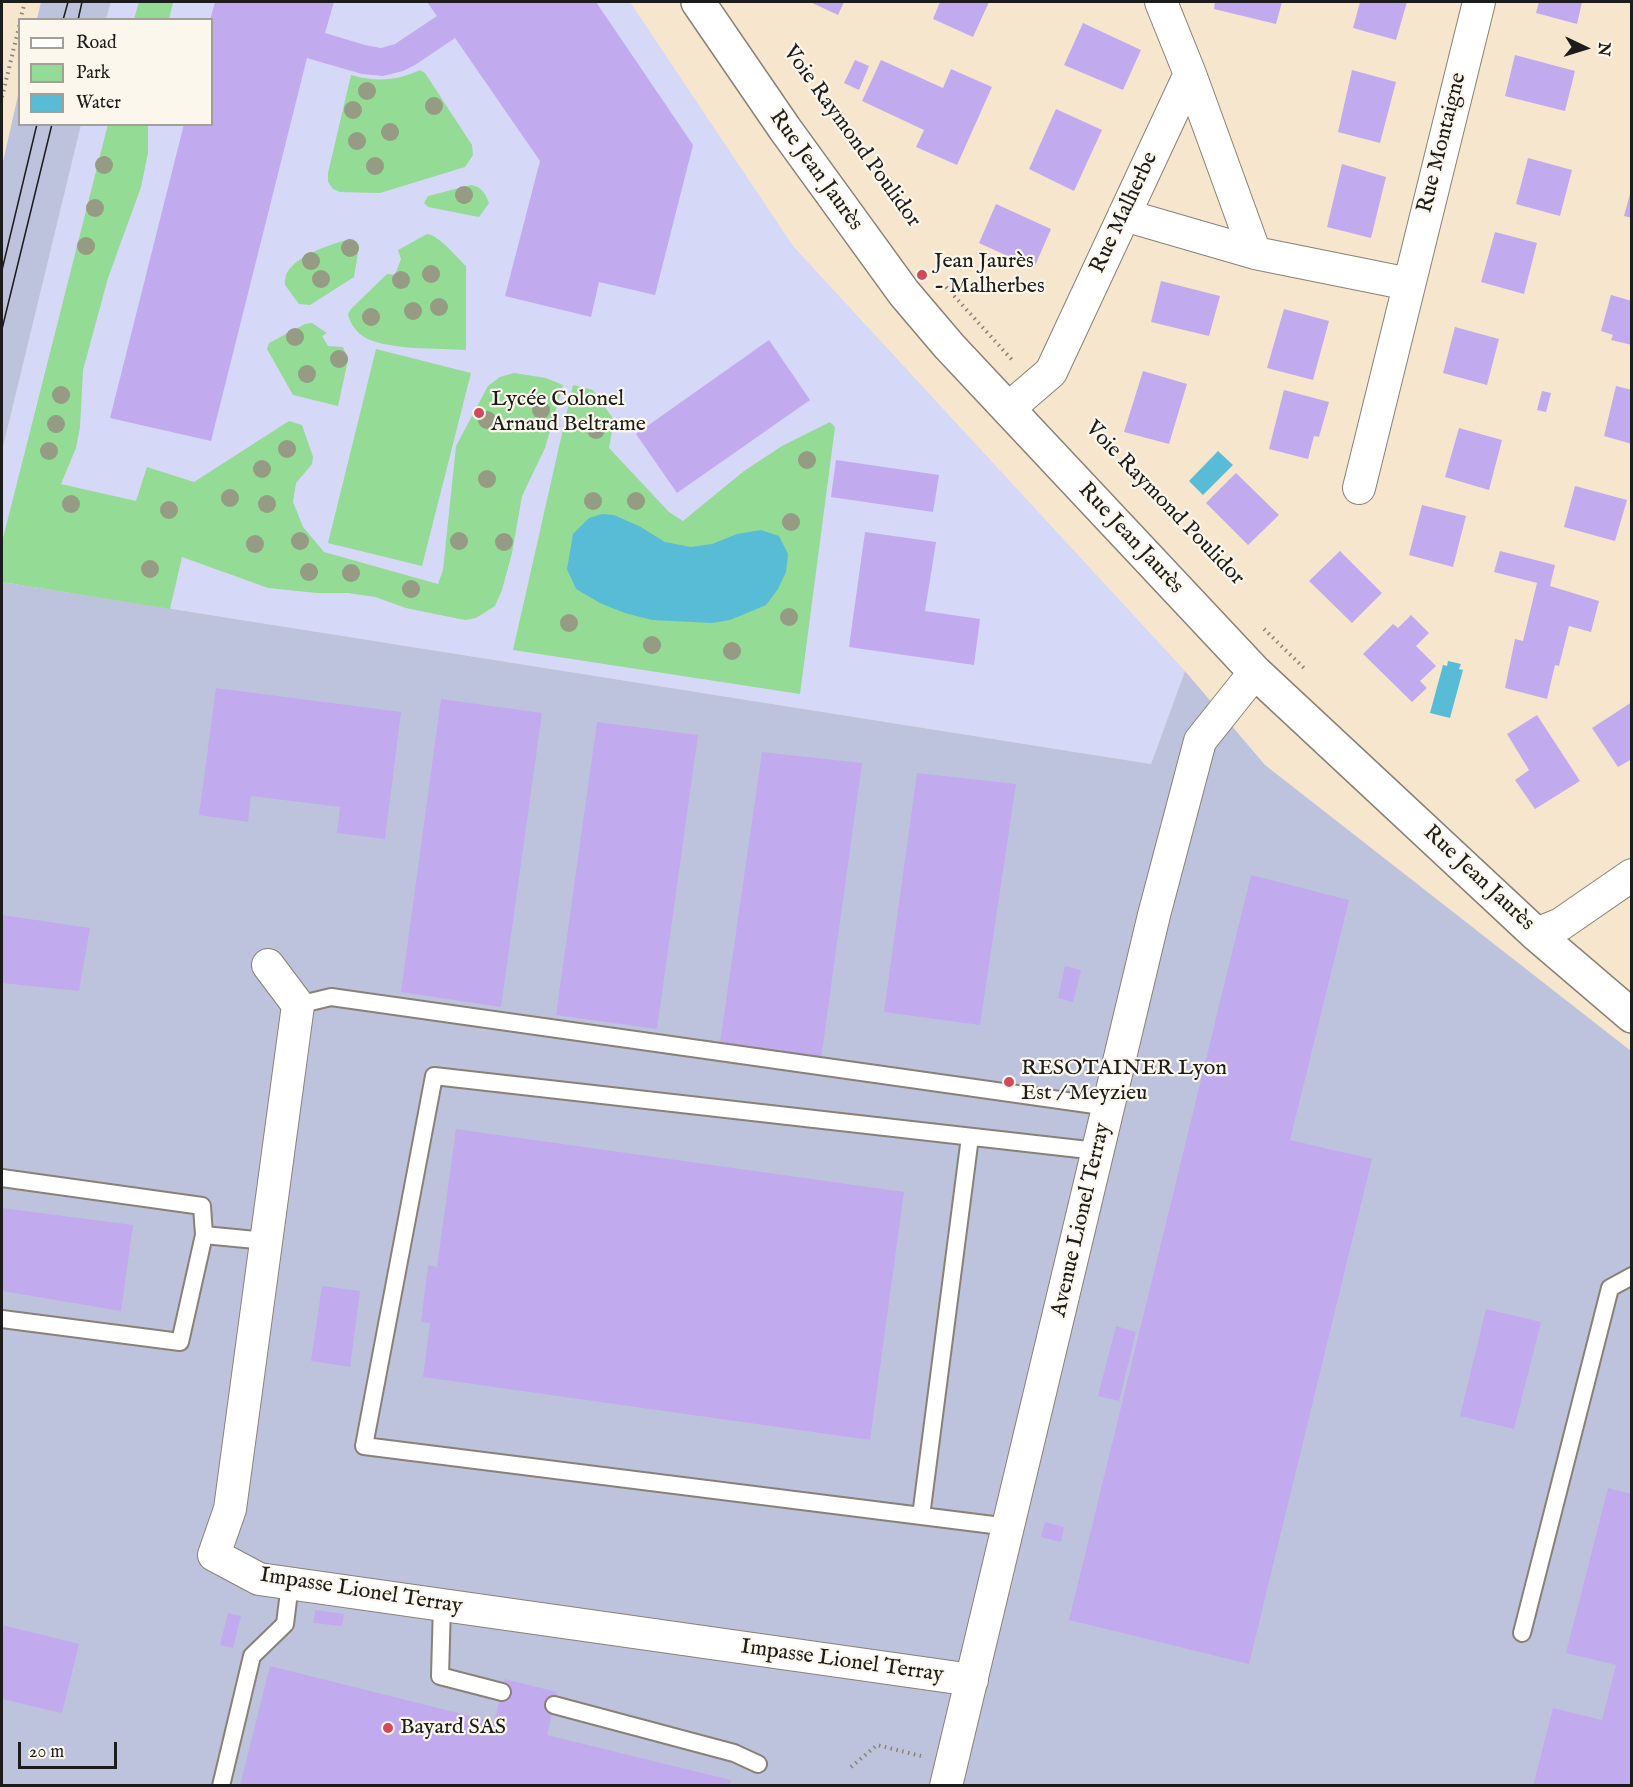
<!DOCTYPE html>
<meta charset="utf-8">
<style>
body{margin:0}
#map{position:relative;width:1633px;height:1787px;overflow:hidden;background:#f6e6ce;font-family:"IM FELL English",serif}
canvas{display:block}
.frame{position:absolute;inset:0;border:3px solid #1c1c1c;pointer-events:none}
.legend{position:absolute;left:18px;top:18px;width:195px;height:108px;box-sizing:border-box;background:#fbf7ec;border:2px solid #a29f99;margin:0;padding:8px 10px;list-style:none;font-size:18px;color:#1c1c1c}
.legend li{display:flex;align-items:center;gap:12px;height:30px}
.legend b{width:30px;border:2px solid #a29f99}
.north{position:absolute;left:1555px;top:18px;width:60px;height:60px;-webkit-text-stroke:4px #fbf7ec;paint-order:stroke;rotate:94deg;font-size:16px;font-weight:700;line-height:24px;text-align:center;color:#1c1c1c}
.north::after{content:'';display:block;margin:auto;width:21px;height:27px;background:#1c1c1c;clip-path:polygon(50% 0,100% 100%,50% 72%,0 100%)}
.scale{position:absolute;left:18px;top:1742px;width:99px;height:27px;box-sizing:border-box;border:3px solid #1c1c1c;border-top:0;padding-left:8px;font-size:18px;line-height:21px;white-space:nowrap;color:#1c1c1c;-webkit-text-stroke:4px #fbf7ec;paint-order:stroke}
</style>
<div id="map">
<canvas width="1633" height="1787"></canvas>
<div class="frame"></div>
<ul class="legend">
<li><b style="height:8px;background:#fff"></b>Road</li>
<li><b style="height:16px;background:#94db95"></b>Park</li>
<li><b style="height:16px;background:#59bcd7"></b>Water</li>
</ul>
<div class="north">N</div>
<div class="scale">20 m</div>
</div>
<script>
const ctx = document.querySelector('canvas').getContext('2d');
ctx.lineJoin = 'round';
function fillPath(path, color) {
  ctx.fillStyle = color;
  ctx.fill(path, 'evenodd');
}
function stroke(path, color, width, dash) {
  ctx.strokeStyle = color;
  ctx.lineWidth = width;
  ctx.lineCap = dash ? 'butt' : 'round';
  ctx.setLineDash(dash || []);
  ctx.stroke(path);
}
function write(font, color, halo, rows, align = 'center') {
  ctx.font = font + ' "IM FELL English",serif';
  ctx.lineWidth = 4.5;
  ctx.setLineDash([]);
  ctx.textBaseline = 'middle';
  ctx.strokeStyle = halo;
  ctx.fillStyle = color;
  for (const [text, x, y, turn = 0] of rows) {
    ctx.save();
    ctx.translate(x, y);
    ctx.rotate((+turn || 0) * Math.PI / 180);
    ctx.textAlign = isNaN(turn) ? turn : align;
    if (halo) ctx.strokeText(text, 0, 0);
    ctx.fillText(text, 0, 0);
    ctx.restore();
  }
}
fillPath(new Path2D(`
 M111,2h519l163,244 392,425 -34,93 -1149,-182v-131l79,-326 131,-1v-104l-106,-1z`), '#d6d8f8');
fillPath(new Path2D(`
 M41,2h70l-5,17h-69z
 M19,91l1,33 61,1 -79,326v-285z
 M2,582l1149,182 34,-93 80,94 366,286v734h-1629z`), '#bec3dd');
fillPath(new Path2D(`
 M139,2h28l6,1 -4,16h-35z
 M420,70l5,3 47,72 1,10 -8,12 -85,26 -40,-1 -7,-3 -5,-7v-9l23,-98c24,7 46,6 69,-5z
 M108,124l40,1v28l-7,34 -33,91 -25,92 -3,57 -4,21 -15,36 75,17 11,-34 47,15 95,-61 13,4 11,32 -1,7 -16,19 -3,19 10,25 21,25 114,32 5,-14 13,-124 32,-60 12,-9 14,-4 32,5 17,7 -18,63 -23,48 -10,57 -10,37 -7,16 -19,12 -11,2 -30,-6 -29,-6 -31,-11 -27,-4h-31l-49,-5 -86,-31 -12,52 -168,-27v-40z
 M471,185c11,2 14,8 18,18l-10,14 -51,-10 -4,-4 4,-7z
 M427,234c12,1 29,23 39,32v84c-25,-2 -87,1 -106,-16 -5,-4 -11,-13 -12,-20l3,-5 36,-35 8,1 6,-16 -3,-9z
 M350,239l6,3 3,5 -5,30 -44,28 -11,-1 -14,-19c0,-3 0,-7 1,-10 8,-19 45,-31 64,-36z
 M312,323l15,10 -5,3 6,10 15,1 5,13 -10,46 -45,-11 -26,-46 2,-6 36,-19z
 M376,349l95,24 -49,193 -94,-23z
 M573,385l20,5 21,30 -5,28 60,64 14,9 61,-50 38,-25 48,-24 5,5 -35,267 -287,-44z`), '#94db95');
fillPath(new Path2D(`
 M1218,451l15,14 -30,30 -14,-14z
 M602,514l12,1 25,11 26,16 26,5 21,-3 25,-10 24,-4 18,6 9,18 -2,18 -8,17 -12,16 -36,15 -18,3 -60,-3 -27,-7 -25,-10 -24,-14 -9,-20 6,-35 16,-16z
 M1448,661l13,3 -2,5 4,1 -13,48 -20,-5 13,-48 4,1z`), '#59bcd7');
fillPath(new Path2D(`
 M215,2h119l-9,31 40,12 16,3 14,-4 42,-28 -10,-14h169l97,143 -38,150 -56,-13 -8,35 -86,-21 35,-135 -85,-123 -40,27 -12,6 -20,5 -21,-2 -55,-16 -96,383 -101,-23 74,-294h28l-2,-104z
 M810,2h34l-6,13z
 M940,2h49l-16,35 -40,-18z
 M1215,2h67l-6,22 -62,-15z
 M1360,2h47l-11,38 -43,-12z
 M1539,2h43l-5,22 -41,-11z
 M1083,23l58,27 -18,40 -59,-25z
 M1515,55l60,16 -10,40 -60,-15z
 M855,60l14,6 -10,24 -15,-7z
 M881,60l62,28 8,-19 41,18 -35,78 -41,-18 8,-17 -62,-29z
 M1352,70l44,12 -16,61 -42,-11z
 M1056,109l46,21 -28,61 -45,-22z
 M1528,158l44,12 -12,46 -44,-12z
 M1342,164l44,13 -15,61 -44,-11z
 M1631,190h1v28l-8,-2z
 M996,204l55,25 -17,39 -55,-25z
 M1495,232l42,11 -13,51 -43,-12z
 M1161,281l59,15 -11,40 -58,-14z
 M1611,295l21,6v44l-21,-5 2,-5 -12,-4z
 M1284,309l45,12 -16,59 -46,-12z
 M1455,327l44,12 -12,46 -44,-12z
 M769,340l41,60 -133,93 -41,-59z
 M1143,371l44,13 -18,60 -45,-12z
 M1616,386l16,4v54l-28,-8z
 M1284,390l45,12 -10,35 -5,-1 -6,23 -39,-10z
 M1542,391l9,2 -5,19 -9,-2z
 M1459,428l43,12 -13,50 -44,-13z
 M836,460l103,15 -6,37 -102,-15z
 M1236,473l43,42 -31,30 -42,-42z
 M1575,486l52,14 -12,41 -51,-14z
 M1422,505l44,11 -13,51 -44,-12z
 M865,532l71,10 -11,69 55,8 -6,46 -125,-18z
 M1340,551l42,42 -30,30 -43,-42z
 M1500,551l55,14 -5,21 49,15 -8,31 -22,-6 -10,40 -4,-1 -8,34 -42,-11 10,-49 8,2 14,-58 -43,-11z
 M1411,615l18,18 -13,13 20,20 -16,15 7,7 -15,14 -49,-48 30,-30 5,4z
 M216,688l185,24 -16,127 -48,-6 3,-26 -89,-11 -3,26 -49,-7z
 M441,699l101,14 -41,294 -100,-15z
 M1632,702v57l-14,8 -26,-39z
 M1537,715l43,66 -45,28 -20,-29 14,-10 -22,-36z
 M597,722l101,13 -41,294 -101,-14z
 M762,752l100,11 -41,296 -102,-9z
 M917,773l99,11 -36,241 -96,-13z
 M1251,875l98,25 -59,240 82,19 -123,505 -180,-44z
 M2,915l88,13 -11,63 -77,-8z
 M1065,966l16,4 -8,32 -15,-4z
 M456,1129l448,63 -34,248 -447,-63 7,-54 -9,-1 7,-57 9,2z
 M2,1208l131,17 -12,86 -119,-20z
 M322,1286l38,5 -10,76 -39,-6z
 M1486,1309l55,13 -27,107 -54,-13z
 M1116,1326l20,6 -17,69 -21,-5z
 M1608,1488l24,6v292h-99l20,-78 49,12 14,-55 -50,-12z
 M1045,1522l19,5 -3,15 -20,-5z
 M315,1610l29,4 -2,12 -29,-3z
 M228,1613l13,3 -8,32 -13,-3z
 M2,1625l77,19 -17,69 -60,-14z
 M270,1666l224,56 11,-43 52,13 -10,43 184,45 -2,6h-489z`), '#c2aaef');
const service = new Path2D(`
 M298,1005l33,-8 778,110
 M2,1178l200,28 2,29 -24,107 -178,-23
 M204,1235l62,6
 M921,1516l49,-379
 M1009,1527l-645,-81 70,-370 663,75
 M442,1605l-2,71 62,16
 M1522,1633l88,-345 22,-12
 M554,1705l180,48 24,11
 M221,1786l31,-130 33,-32 5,-40`);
const minor = new Path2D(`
 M1190,74l65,179
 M1124,215l131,38 154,31
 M1008,409l43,-37 139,-298 -29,-72
 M1359,488l120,-486
 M1536,934l25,-10 71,-49
 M268,965l30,40 -68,504 -16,46 45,24 713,101
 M946,1786l208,-871 46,-174 55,-69`);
const secondary = new Path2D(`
 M698,2l87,127 119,164 45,53 306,326 281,262 96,82`);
stroke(service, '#898175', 20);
stroke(minor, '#898175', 34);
stroke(secondary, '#898175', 36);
stroke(new Path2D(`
 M20,20l5,-18
 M2,97l18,-74
 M946,287l68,75
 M1264,629l42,41
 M851,1767l26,-22 44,11`), '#898175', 4, [1.5, 4.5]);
stroke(service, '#fff', 16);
stroke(minor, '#fff', 32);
stroke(secondary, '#fff', 33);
stroke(new Path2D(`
 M63,20l5,-18
 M78,20l4,-18
 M2,270l35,-146
 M2,329l50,-205`), '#1c1c1c', 1.5);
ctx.fillStyle = '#959c83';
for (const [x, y] of [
 [367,91],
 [434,106],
 [353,110],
 [390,132],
 [357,141],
 [104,165],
 [375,166],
 [464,195],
 [95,208],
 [86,246],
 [350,248],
 [311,261],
 [431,274],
 [321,279],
 [401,280],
 [439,307],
 [413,311],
 [371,317],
 [295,337],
 [339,359],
 [307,374],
 [61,395],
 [541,410],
 [487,420],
 [56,424],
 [596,430],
 [287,449],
 [49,451],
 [807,460],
 [262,469],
 [487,479],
 [230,498],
 [593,501],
 [636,501],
 [71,504],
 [267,504],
 [169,510],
 [791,522],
 [300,541],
 [459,541],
 [504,542],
 [255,544],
 [150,569],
 [309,572],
 [351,573],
 [411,589],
 [789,617],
 [569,623],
 [652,645],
 [732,651]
]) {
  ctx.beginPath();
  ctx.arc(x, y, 9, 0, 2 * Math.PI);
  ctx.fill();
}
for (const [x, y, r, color] of [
 [922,275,6,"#d1495b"],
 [479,413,6,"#d1495b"],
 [1009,1082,6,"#d1495b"],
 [388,1728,6,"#d1495b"]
]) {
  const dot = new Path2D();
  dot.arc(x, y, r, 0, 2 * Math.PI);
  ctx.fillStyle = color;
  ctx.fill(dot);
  stroke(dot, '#fbf7ec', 2);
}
write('22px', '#1c1c1c', '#fbf7ec', [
 ["Voie Raymond Poulidor",851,137,54],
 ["Rue Montaigne",1443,143,-76],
 ["Rue Jean Jaurès",815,171,54],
 ["Rue Malherbe",1125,213,-65],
 ["Voie Raymond Poulidor",1164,504,46],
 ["Rue Jean Jaurès",1130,539,47],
 ["Rue Jean Jaurès",1478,879,43],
 ["Avenue Lionel Terray",1082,1220,-77],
 ["Impasse Lionel Terray",361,1592,9],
 ["Impasse Lionel Terray",842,1662,8]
]);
write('22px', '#1c1c1c', '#fbf7ec', [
 ["Jean Jaurès",934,262],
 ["- Malherbes",934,287],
 ["Lycée Colonel",491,400],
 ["Arnaud Beltrame",491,425],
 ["RESOTAINER Lyon",1021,1069],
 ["Est / Meyzieu",1021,1094],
 ["Bayard SAS",400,1728]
], 'left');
</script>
